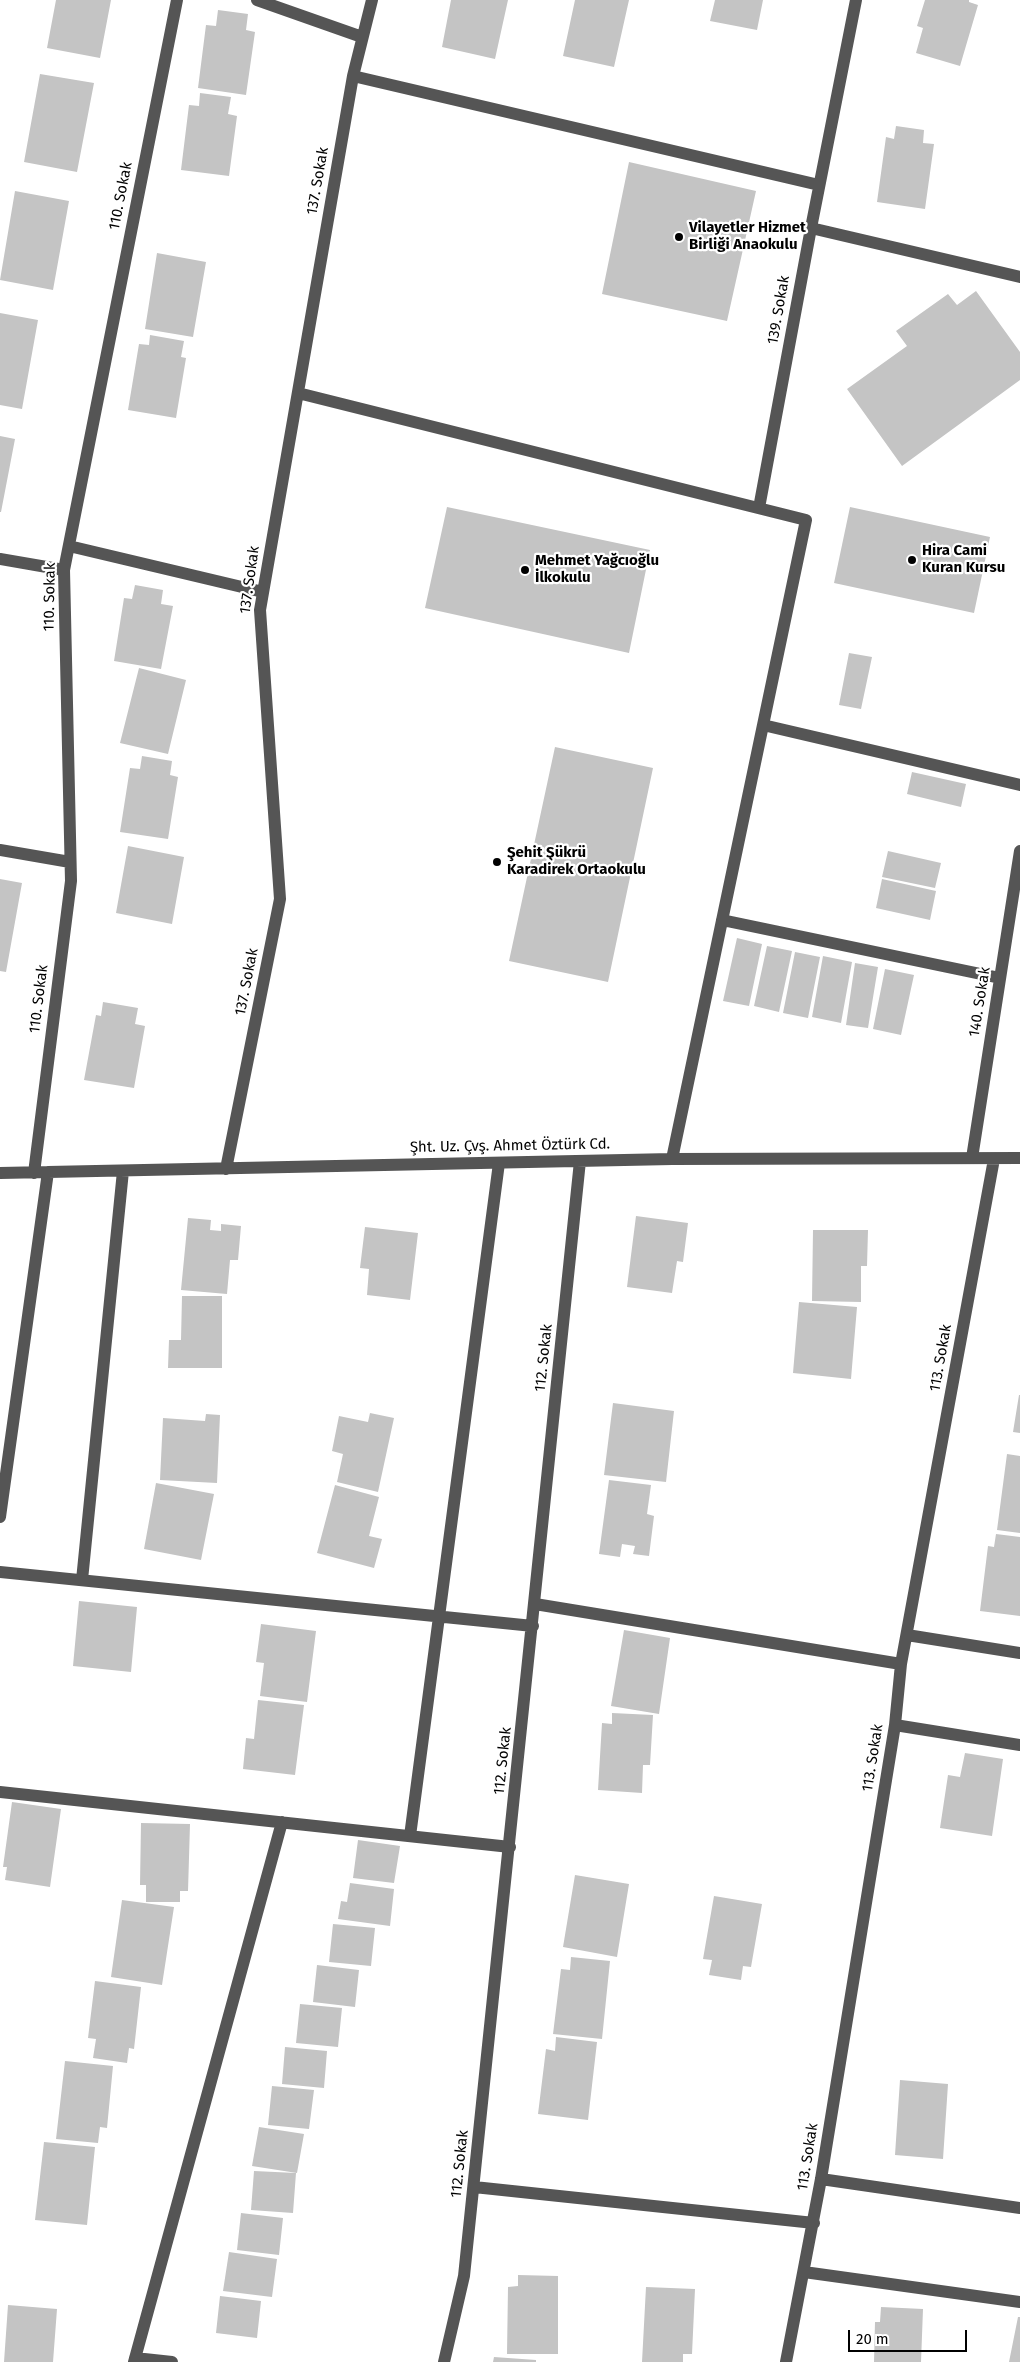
<!DOCTYPE html>
<meta charset="utf-8">
<style>
body{margin:0}
#map{position:relative;width:1020px;height:2362px;overflow:hidden;background:#fff;font-family:"Fira Sans",sans-serif}
canvas{display:block}
.scale{position:absolute;left:848px;top:2330px;width:119px;height:22px;box-sizing:border-box;border:2px solid #000;border-top:0;padding-left:6px;font-size:15px;line-height:18px;white-space:nowrap;color:#000;-webkit-text-stroke:4px #fff;paint-order:stroke}
</style>
<div id="map">
<canvas width="1020" height="2362"></canvas>
<div class="scale">20 m</div>
</div>
<script>
const ctx = document.querySelector('canvas').getContext('2d');
ctx.lineJoin = 'round';
function fillPath(path, color) {
  ctx.fillStyle = color;
  ctx.fill(path, 'evenodd');
}
function stroke(path, color, width, dash) {
  ctx.strokeStyle = color;
  ctx.lineWidth = width;
  ctx.lineCap = dash ? 'butt' : 'round';
  ctx.setLineDash(dash || []);
  ctx.stroke(path);
}
function write(font, color, halo, rows, align = 'center') {
  ctx.font = font + ' "Fira Sans",sans-serif';
  ctx.lineWidth = 4.5;
  ctx.setLineDash([]);
  ctx.textBaseline = 'middle';
  ctx.strokeStyle = halo;
  ctx.fillStyle = color;
  for (const [text, x, y, turn = 0] of rows) {
    ctx.save();
    ctx.translate(x, y);
    ctx.rotate((+turn || 0) * Math.PI / 180);
    ctx.textAlign = isNaN(turn) ? turn : align;
    if (halo) ctx.strokeText(text, 0, 0);
    ctx.fillText(text, 0, 0);
    ctx.restore();
  }
}
fillPath(new Path2D(`
 M56,0h55l-11,58 -53,-10z
 M451,0h57l-13,59 -53,-12z
 M575,0h54l-15,67 -51,-11z
 M715,0h48l-6,30 -47,-9z
 M925,0h44v2l9,3 -18,61 -44,-13 7,-25 -6,-2z
 M218,10l30,4 -2,16 9,2 -9,63 -48,-7 8,-63 10,1z
 M40,74l54,9 -17,89 -53,-10z
 M200,93l31,4 -3,17 9,2 -8,60 -48,-6 8,-65 10,1z
 M896,126l28,4 -1,13 11,1 -9,65 -48,-7 9,-65 8,2z
 M629,162l127,29 -29,130 -125,-27z
 M15,191l54,10 -16,89 -53,-10z
 M157,253l49,9 -13,75 -48,-8z
 M976,291l44,61v28l-118,86 -55,-77 60,-43 -11,-15 52,-37 9,11z
 M0,313l38,7 -16,89 -22,-4z
 M150,335l34,6 -3,16 5,1 -10,60 -48,-8 11,-66 10,1z
 M0,436l15,3 -14,73h-1z
 M447,507l203,43 -21,103 -204,-45z
 M850,507l140,30 -16,76 -140,-30z
 M135,585l28,5 -2,14 12,2 -12,63 -47,-8 10,-63 8,1z
 M849,653l23,4 -11,52 -22,-4z
 M139,668l47,12 -18,74 -48,-11z
 M555,747l98,21 -45,214 -99,-21z
 M142,756l30,5 -2,14 8,2 -10,62 -48,-7 10,-64 10,1z
 M912,772l54,12 -5,23 -54,-13z
 M128,846l56,11 -12,67 -56,-11z
 M888,851l53,12 -6,25 -53,-11z
 M0,879l22,4 -16,89 -6,-1z
 M882,879l54,12 -6,29 -54,-12z
 M737,938l25,6 -13,62 -26,-5z
 M767,946l25,5 -13,61 -25,-6z
 M795,952l25,5 -12,61 -25,-5z
 M823,956l29,6 -11,61 -29,-6z
 M855,963l23,4 -10,61 -22,-3z
 M885,969l29,6 -13,60 -28,-6z
 M103,1002l35,6 -3,16 10,2 -11,62 -50,-8 12,-65 5,1z
 M636,1216l52,7 -5,39 -6,-1 -5,32 -45,-6z
 M188,1218l23,2 -1,10 11,1v-7l20,2 -3,34h-8l-3,34 -46,-4z
 M365,1227l53,6 -8,67 -43,-5 2,-26 -9,-1z
 M813,1230h55l-1,36h-6v36l-49,-1z
 M182,1296h40v72h-54l1,-28h12z
 M799,1302l58,5 -6,72 -58,-6z
 M1019,1395h1v38l-7,-1z
 M613,1403l61,8 -8,71 -62,-7z
 M370,1413l24,5 -16,74 -41,-10 6,-28 -11,-3 7,-35 29,6z
 M206,1414l14,1 -3,68 -57,-3 3,-62 42,3z
 M1007,1454l13,2v77l-23,-3z
 M609,1480l42,5 -4,29 7,2 -5,40 -16,-2 2,-8 -13,-2 -2,13 -21,-3z
 M156,1483l58,11 -13,66 -57,-11z
 M335,1485l44,12 -10,39 13,3 -8,29 -57,-15z
 M996,1534l24,3v79l-40,-5 8,-65 6,1z
 M79,1601l58,6 -6,65 -58,-6z
 M261,1624l55,7 -9,71 -47,-6 4,-33 -8,-1z
 M624,1630l46,8 -11,76 -48,-8z
 M258,1700l46,5 -9,70 -52,-6 3,-31 8,1z
 M612,1713l41,2 -3,50h-7l-1,28 -44,-3 4,-67 10,1z
 M965,1753l38,6 -11,77 -52,-8 8,-53 12,2z
 M12,1802l49,7 -11,78 -45,-7 2,-13h-4z
 M141,1823l49,1 -2,67h-8v11h-34v-17h-6z
 M358,1840l42,6 -6,37 -41,-5z
 M575,1875l54,9 -12,73 -54,-10z
 M350,1883l44,6 -4,37 -52,-7 3,-18 6,1z
 M714,1896l48,8 -11,63 -8,-1 -2,14 -32,-5 3,-15 -9,-1z
 M122,1900l52,7 -12,78 -51,-8z
 M333,1924l42,4 -4,38 -42,-4z
 M571,1957l39,4 -8,78 -49,-5 8,-65 9,1z
 M317,1965l42,5 -4,37 -42,-5z
 M95,1981l46,6 -7,62 -5,-1 -2,15 -34,-5 3,-19 -8,-1z
 M300,2004l42,4 -4,39 -42,-4z
 M556,2037l41,5 -9,78 -50,-6 8,-65 9,2z
 M285,2047l42,4 -3,37 -42,-4z
 M65,2061l48,5 -6,62 -7,-1 -2,16 -42,-4z
 M900,2080l48,4 -5,75 -48,-4z
 M272,2086l42,4 -5,39 -41,-4z
 M259,2127l45,7 -7,39 -45,-7z
 M44,2142l51,5 -8,78 -52,-5z
 M254,2171l42,2 -3,40 -42,-3z
 M241,2213l42,5 -4,37 -42,-5z
 M229,2252l48,7 -5,38 -49,-6z
 M518,2275l40,1v78h-51l1,-67 10,-1z
 M646,2287l49,2 -3,65h-9v8h-41z
 M220,2296l41,5 -4,37 -41,-5z
 M8,2305l49,4 -4,53h-49z
 M881,2307l42,2 -2,53h-47l1,-40h5z
 M1018,2317h2v45h-11z
 M494,2357l42,3v2h-43z`), '#c4c4c4');
stroke(new Path2D(`
 M257,0l105,37
 M353,76l466,109
 M811,228l209,49
 M298,393l508,127 -134,639
 M759,508l52,-280 45,-228
 M69,546l194,46
 M0,559l64,11
 M763,725l257,60
 M0,850l70,12
 M722,920l278,58
 M972,1158l48,-307
 M226,1169l54,-270 -20,-289 93,-534 19,-76
 M0,1173l672,-14 348,-1
 M34,1173l37,-292 -7,-311 113,-570
 M0,1517l48,-345
 M0,1572l533,54
 M82,1580l41,-409
 M535,1604l366,60
 M907,1635l113,18
 M895,1725l125,20
 M0,1792l510,55
 M410,1836l89,-673
 M821,2179l199,29
 M474,2187l340,36
 M804,2272l216,30
 M135,2358l37,4
 M134,2362l148,-540
 M444,2362l20,-86 116,-1115
 M786,2362l35,-183 74,-454 6,-61 93,-505`), '#555', 12);
for (const [x, y, r, color] of [
 [679,237,5,"#000"],
 [912,560,5,"#000"],
 [525,570,5,"#000"],
 [497,862,5,"#000"]
]) {
  const dot = new Path2D();
  dot.arc(x, y, r, 0, 2 * Math.PI);
  ctx.fillStyle = color;
  ctx.fill(dot);
  stroke(dot, '#fff', 2);
}
write('15px', '#000', '#fff', [
 ["137. Sokak",318,181,-80],
 ["110. Sokak",121,196,-79],
 ["139. Sokak",779,310,-80],
 ["137. Sokak",250,580,-82],
 ["110. Sokak",50,597,-89],
 ["137. Sokak",247,982,-79],
 ["110. Sokak",39,999,-83],
 ["140. Sokak",980,1002,-81],
 ["Şht. Uz. Çvş. Ahmet Öztürk Cd.",510,1146,-1],
 ["112. Sokak",544,1358,-84],
 ["113. Sokak",941,1358,-80],
 ["113. Sokak",873,1758,-81],
 ["112. Sokak",503,1761,-84],
 ["113. Sokak",808,2157,-81],
 ["112. Sokak",460,2164,-84]
]);
write('bold 15px', '#000', '#fff', [
 ["Vilayetler Hizmet",689,228],
 ["Birliği Anaokulu",689,245],
 ["Hira Cami",922,551],
 ["Kuran Kursu",922,568],
 ["Mehmet Yağcıoğlu",535,561],
 ["İlkokulu",535,578],
 ["Şehit Şükrü",507,853],
 ["Karadirek Ortaokulu",507,870]
], 'left');
</script>
